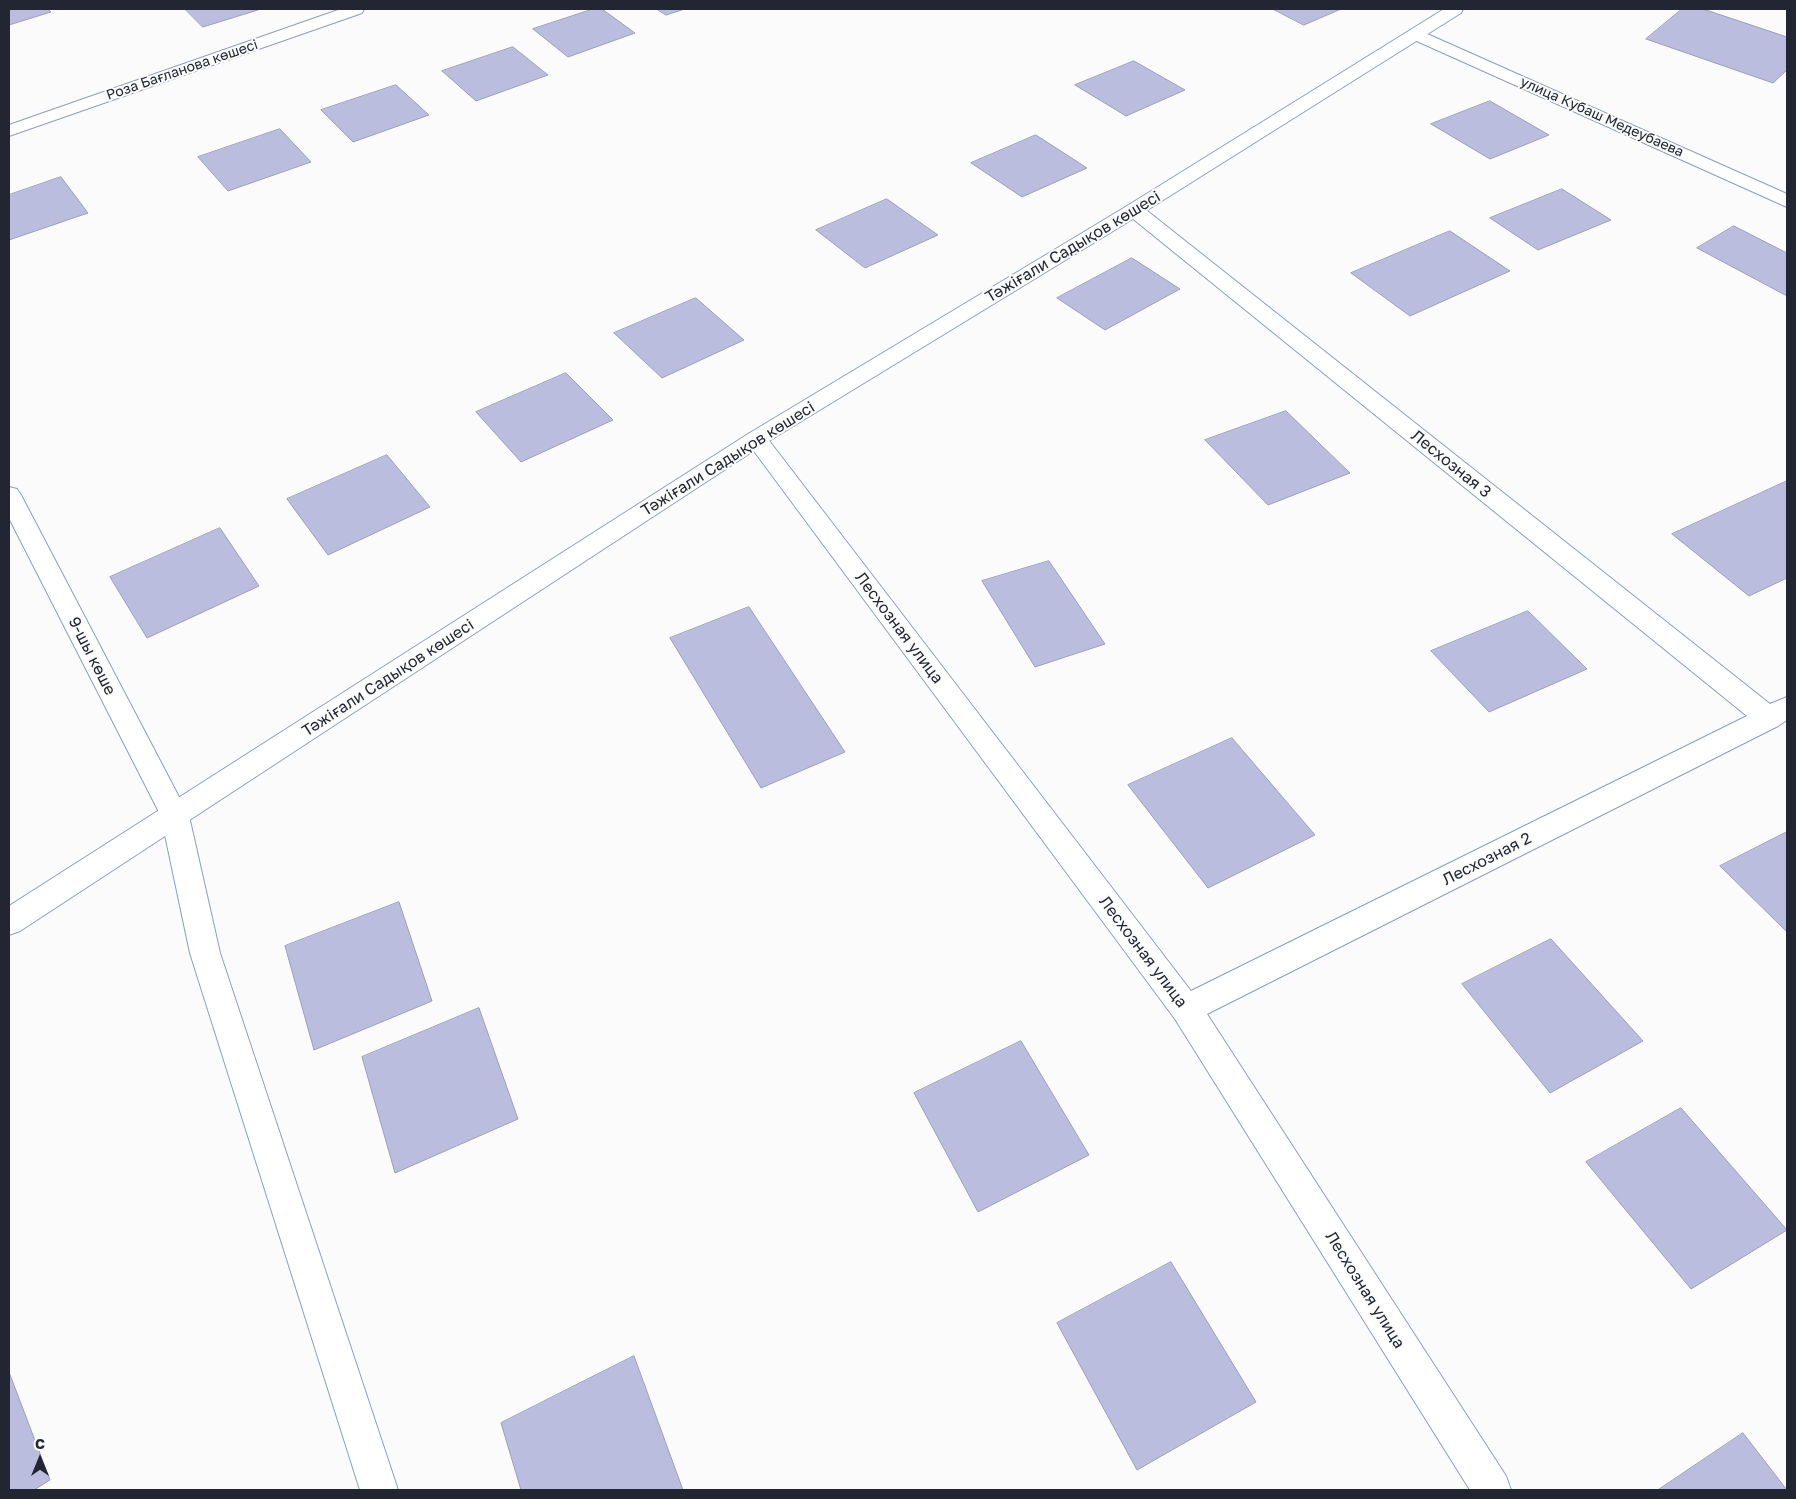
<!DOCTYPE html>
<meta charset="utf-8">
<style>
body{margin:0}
#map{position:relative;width:1796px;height:1499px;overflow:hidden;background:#fbfbfb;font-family:"Golos Text",sans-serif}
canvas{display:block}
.frame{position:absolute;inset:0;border:10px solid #212632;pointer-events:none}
.north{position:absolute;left:15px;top:1434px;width:50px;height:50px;-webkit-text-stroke:4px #fbfbfb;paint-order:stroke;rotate:0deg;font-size:14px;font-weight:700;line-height:20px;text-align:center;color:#212632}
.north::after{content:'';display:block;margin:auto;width:18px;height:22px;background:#212632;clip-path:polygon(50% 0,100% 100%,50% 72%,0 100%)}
</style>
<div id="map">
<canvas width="1796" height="1499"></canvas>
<div class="frame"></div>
<div class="north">С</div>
</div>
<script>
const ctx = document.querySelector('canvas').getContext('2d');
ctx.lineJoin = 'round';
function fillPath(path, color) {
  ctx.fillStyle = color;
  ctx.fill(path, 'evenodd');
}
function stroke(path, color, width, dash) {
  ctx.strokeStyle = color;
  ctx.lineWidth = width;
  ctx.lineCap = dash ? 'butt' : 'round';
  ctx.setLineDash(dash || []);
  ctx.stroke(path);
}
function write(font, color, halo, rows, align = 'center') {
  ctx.font = font + ' "Golos Text",sans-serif';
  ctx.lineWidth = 4;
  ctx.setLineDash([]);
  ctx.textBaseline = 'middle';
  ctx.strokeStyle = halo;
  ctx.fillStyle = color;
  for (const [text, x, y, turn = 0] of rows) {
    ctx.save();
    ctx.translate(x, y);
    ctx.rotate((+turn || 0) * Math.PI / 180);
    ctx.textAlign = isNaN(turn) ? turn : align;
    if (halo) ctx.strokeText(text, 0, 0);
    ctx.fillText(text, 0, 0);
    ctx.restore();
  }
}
const building = new Path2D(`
 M9,9h39l3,3 -42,13z
 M185,9h76l-58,18z
 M593,9h9l33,24 -67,24 -35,-28z
 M657,9h28l-19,6z
 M1273,9h68l-37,16z
 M1682,9h21l84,28v33l-14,13 -127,-44z
 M513,47l35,28 -72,26 -34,-30z
 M1134,61l51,29 -59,26 -51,-31z
 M396,85l33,30 -76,27 -32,-32z
 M1490,101l59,34 -59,24 -59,-35z
 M280,129l31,33 -83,29 -30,-34z
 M1036,135l51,33 -65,29 -51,-34z
 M61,177l27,36 -79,27v-45z
 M1562,189l49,31 -73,30 -48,-32z
 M887,199l51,36 -73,33 -49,-38z
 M1734,226l53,27v43l-90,-48z
 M1450,231l60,40 -100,45 -59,-43z
 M1132,258l48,31 -75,41 -48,-32z
 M696,298l48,42 -82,38 -48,-45z
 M566,373l47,47 -92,42 -45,-50z
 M1286,411l64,62 -82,32 -63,-65z
 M387,455l43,52 -102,48 -41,-56z
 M1787,481v97l-38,18 -77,-62z
 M220,528l39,58 -112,52 -37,-61z
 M1049,561l56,83 -70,23 -53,-86z
 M749,607l96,145 -84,36 -91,-150z
 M1528,611l59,58 -98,43 -58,-61z
 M1232,738l83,97 -107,53 -80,-103z
 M1787,832v100l-67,-66z
 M399,902l33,99 -118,49 -29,-104z
 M1551,939l92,102 -93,52 -88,-109z
 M479,1008l39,111 -123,54 -33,-116z
 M1021,1041l68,114 -111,57 -64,-119z
 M1681,1108l106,122 -96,59 -105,-127z
 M1171,1262l85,140 -119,68 -80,-147z
 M634,1356l49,134h-162l-20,-67z
 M9,1372l41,108 -16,10h-25z
 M1743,1433l44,57h-129z`);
fillPath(building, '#bbbdde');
stroke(building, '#9d9ebf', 1);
const minor = new Path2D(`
 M341,9h23l-2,4 -353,123v-11z
 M1416,29l371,165v13l-377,-169 -2,-4 2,-4z
 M1134,204l7,2 629,498 17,-7v23l-9,6 -571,288 299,462 5,14h-41l-295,-471 -430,-580 3,-5 8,-3 8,3 427,557 556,-275 -620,-502 -3,-4 3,-4z
 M9,487l8,2 4,6 168,321 31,137 178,537h-38l-170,-537 -29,-137 -152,-298z`);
const tertiary = new Path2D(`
 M1444,9h19l-2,4 -320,201 -377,230 -744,487 -11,4v-29l739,-472 379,-228z`);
stroke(minor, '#8e9dbb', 2);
stroke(tertiary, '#8e9dbb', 2);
fillPath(minor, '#fff');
fillPath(tertiary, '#fff');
write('14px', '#212632', '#fbfbfb', [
 ["Роза Бағланова көшесi",182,70,-19],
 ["улица Кубаш Медеубаева",1602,117,24]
]);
write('16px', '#212632', '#fbfbfb', [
 ["Тәжіғали Садықов көшесі",1073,247,-31],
 ["Тәжіғали Садықов көшесі",728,459,-32],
 ["Лесхозная 3",1451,464,39],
 ["Лесхозная улица",899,628,53],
 ["9-шы көше",92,656,63],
 ["Тәжіғали Садықов көшесі",388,678,-33],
 ["Лесхозная 2",1487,859,-27],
 ["Лесхозная улица",1143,952,53],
 ["Лесхозная улица",1365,1290,58]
]);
</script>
